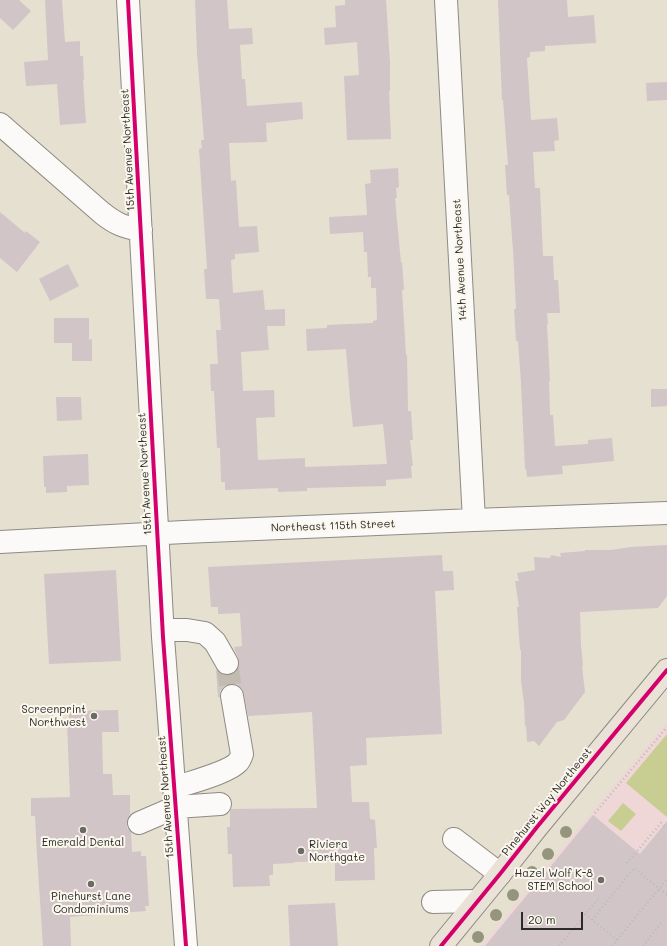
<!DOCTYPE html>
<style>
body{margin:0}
#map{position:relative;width:667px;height:946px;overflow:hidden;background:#e6e0d0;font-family:Mali,sans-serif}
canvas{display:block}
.scale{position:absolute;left:521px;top:912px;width:62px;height:18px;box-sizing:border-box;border:2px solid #2b2b2b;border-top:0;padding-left:5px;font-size:12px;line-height:14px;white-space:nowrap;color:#2b2b2b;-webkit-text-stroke:3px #fbf7ec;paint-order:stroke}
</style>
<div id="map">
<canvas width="667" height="946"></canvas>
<div class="scale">20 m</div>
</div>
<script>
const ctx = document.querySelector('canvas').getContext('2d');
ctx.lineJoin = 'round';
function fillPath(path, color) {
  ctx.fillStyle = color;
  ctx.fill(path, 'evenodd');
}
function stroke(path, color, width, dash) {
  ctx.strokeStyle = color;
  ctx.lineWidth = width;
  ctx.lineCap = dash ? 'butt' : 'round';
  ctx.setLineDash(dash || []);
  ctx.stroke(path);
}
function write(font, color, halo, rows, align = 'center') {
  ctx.font = font + ' Mali,sans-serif';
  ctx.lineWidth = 4;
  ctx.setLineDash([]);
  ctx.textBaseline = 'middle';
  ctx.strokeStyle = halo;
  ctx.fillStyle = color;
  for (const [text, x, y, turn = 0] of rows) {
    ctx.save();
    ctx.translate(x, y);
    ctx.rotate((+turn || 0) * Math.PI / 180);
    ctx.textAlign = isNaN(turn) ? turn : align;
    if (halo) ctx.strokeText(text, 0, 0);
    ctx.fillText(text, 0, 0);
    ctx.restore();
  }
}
fillPath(new Path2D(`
 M667,722v224h-186l110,-133z`), '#eed7d6');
fillPath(new Path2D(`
 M667,734v83l-41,-34z
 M623,803l13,11 -15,17 -13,-10z`), '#c8cd92');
fillPath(new Path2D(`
 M0,0h19l12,11 -18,19 -13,-12z
 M45,0h17l3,42 15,-1v15h3l1,24h-1l3,43 -26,2 -3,-41 -31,2 -2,-24 24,-2z
 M195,0h32l2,29 23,-1 1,16 -13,1 2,34h3l2,27 55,-4 1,17 -37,4 1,19 -38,1 2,38 5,-1 3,47 18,-1 2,26 -24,2v5l-4,1 2,33 30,-3 2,20 20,-1v17h-18l2,24 -28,2 2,39 31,-1 1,27 -19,1 2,42 47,-2v9l82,-3 -4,-40 -30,3 -3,-28 -4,-50 -39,2 -1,-22 21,-1v-3l46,-2v-2l4,-1 -1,-32h-5v-11h-3l-1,-25h-3l-1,-20 -33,2 -1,-17 38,-2 -2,-31 6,-1 -1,-13 28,-2 1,19 -3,1 1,10h-2l6,65 1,-1 2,28h-2l4,65h1l1,56h3l2,29h-3l3,26h-2l1,12 -26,2v6l-79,2v3l-29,1v-4l-53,2v-8h-4l-1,-34h-3l-3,-57h-3l-1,-27h8l-2,-34h5l-2,-31h-13l-2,-30h3l-8,-120 3,-1 -1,-8h3l-7,-87z
 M345,0h41l4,63v28h-1l2,48 -44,1 -3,-64 15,-1 -2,-33 -32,3 -1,-17 12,-1 -1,-21 10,-1z
 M498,0h69l1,17 26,-2 2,28 -51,3v5l-15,1v5l-3,1 4,62 26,-2 2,22 -5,1 1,10 -22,1 2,36h5l3,68h10l1,24h4l2,33h-13l1,11 -1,1 3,56h-1l1,34h3l2,31 33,-2v-4l24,-2 2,23 -52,5 1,8 -36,3 -1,-8h-1l-4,-86 -3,-42h-2l-2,-32h2l-3,-60 -1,-11 -3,-43h-2l-2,-30h3l-5,-65h-1z
 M667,82v18l-20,1 -1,-18z
 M0,212l25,21 1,-2 14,11 -23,30 -17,-14z
 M68,264l11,22 -29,15 -11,-22z
 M54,318h35v22l3,-1v22h-20v-18h-18z
 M651,389h16v17l-16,1z
 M56,397h25l1,23 -25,1z
 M88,454l1,31 -22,1v6l-21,1v-6h-2l-1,-31z
 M667,545v51l-9,12 -78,4 1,33 2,21h-1l3,26 -21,28 -7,2 -18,24 -5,-5 -7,1 -1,-16h-1l-1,-23 -3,-23v-30h-1l-3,-43h2l-4,-26h4l-2,-8 18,-3 -1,-13 16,1 1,-3 10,2 -1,-4 25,-2v-1h26l20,-3z
 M442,555l1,16h10l1,19 -19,1 7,143 -76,4 1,27 -17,1 2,36h17l1,17 5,1 2,28h-3l1,32 -40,1v-20l-41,1v1l-21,1v11h-4l1,11 -37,1 -1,-33h-4l-1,-27h3v-16l1,-2 86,-1 -5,-96 -64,4 -4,-22 -3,-6 -5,-4h-6l-6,2 -4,5v6h-2l-2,-27 5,4 6,1 6,-1 5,-4 1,-7 -1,-6 -3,-6 -1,-4 8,-1 -2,-33 -22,1v-7h-7l-3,-40z
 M116,570l5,91 -72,3 -5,-90z
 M118,710l1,22h-17l1,42h9l1,21h17v19l-1,2 -2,6v6l4,4 1,20 9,-1v5h5l3,50h-4l1,5 -76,6 1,29h-28l-6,-91 -2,-39h-4v-18l39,-1 -3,-75h2v-11z
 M593,815l47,39 27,-33v125h-182z
 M335,903l3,43h-48l-2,-41z`), '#d1c5c7');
stroke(new Path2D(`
 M227,663l5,33`), '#c1bcaf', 22, [22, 11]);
const minor = new Path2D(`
 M128,0l35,637 23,309
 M446,0l28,520
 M0,124l102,89c14,11 21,14 39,17
 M0,542l184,-10 290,-12 193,-7
 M163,630h24l18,3 10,9 12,21
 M174,788c14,-5 56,-16 64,-26 2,-2 3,-5 4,-8l-10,-58
 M139,823l37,-16 44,-3
 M454,839l46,35
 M433,902l44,-1`);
const major = new Path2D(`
 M441,946l59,-72 37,-47 130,-157`);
stroke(minor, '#8e8b84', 24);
stroke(major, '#8e8b84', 24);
stroke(new Path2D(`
 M595,813l72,-86
 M627,863l34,-40 6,5
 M585,914l32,26
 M592,920l42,-52 33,27
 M559,946l40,-48
 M612,946l55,-67
 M643,946l19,-24`), '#bcbbb9', 2.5, [1, 3]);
stroke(minor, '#fbfaf8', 22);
stroke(major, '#eae2d6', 22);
stroke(new Path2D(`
 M128,0l35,637 23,309
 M441,946l59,-72 37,-47 130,-157`), '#d6006c', 4);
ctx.fillStyle = '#95957e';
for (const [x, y] of [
 [566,832],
 [548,854],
 [532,872],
 [513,895],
 [496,915],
 [478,937]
]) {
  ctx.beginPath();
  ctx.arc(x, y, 6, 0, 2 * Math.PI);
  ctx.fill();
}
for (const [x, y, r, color] of [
 [94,716,4,"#6c6a65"],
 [83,830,4,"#6c6a65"],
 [301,851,4,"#6c6a65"],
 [601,880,4,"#6c6a65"],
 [91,884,4,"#6c6a65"]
]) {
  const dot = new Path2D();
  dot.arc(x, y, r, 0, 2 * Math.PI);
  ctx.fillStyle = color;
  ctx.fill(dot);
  stroke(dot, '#fbf7ec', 1.5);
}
write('11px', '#2b2b2b', '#fbf7ec', [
 ["15th Avenue Northeast",128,150,-93],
 ["14th Avenue Northeast",460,260,-93],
 ["15th Avenue Northeast",145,474,-93],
 ["Northeast 115th Street",333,526,-2],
 ["15th Avenue Northeast",166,797,-94],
 ["Pinehurst Way Northeast",547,802,-51]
]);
write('11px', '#2b2b2b', '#fbf7ec', [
 ["Screenprint",86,710],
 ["Northwest",86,723],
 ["Emerald Dental",83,843,"center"],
 ["Riviera",309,845,"left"],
 ["Northgate",309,858,"left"],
 ["Hazel Wolf K-8",593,874],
 ["STEM School",593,887],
 ["Pinehurst Lane",91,897,"center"],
 ["Condominiums",91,910,"center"]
], 'right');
</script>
